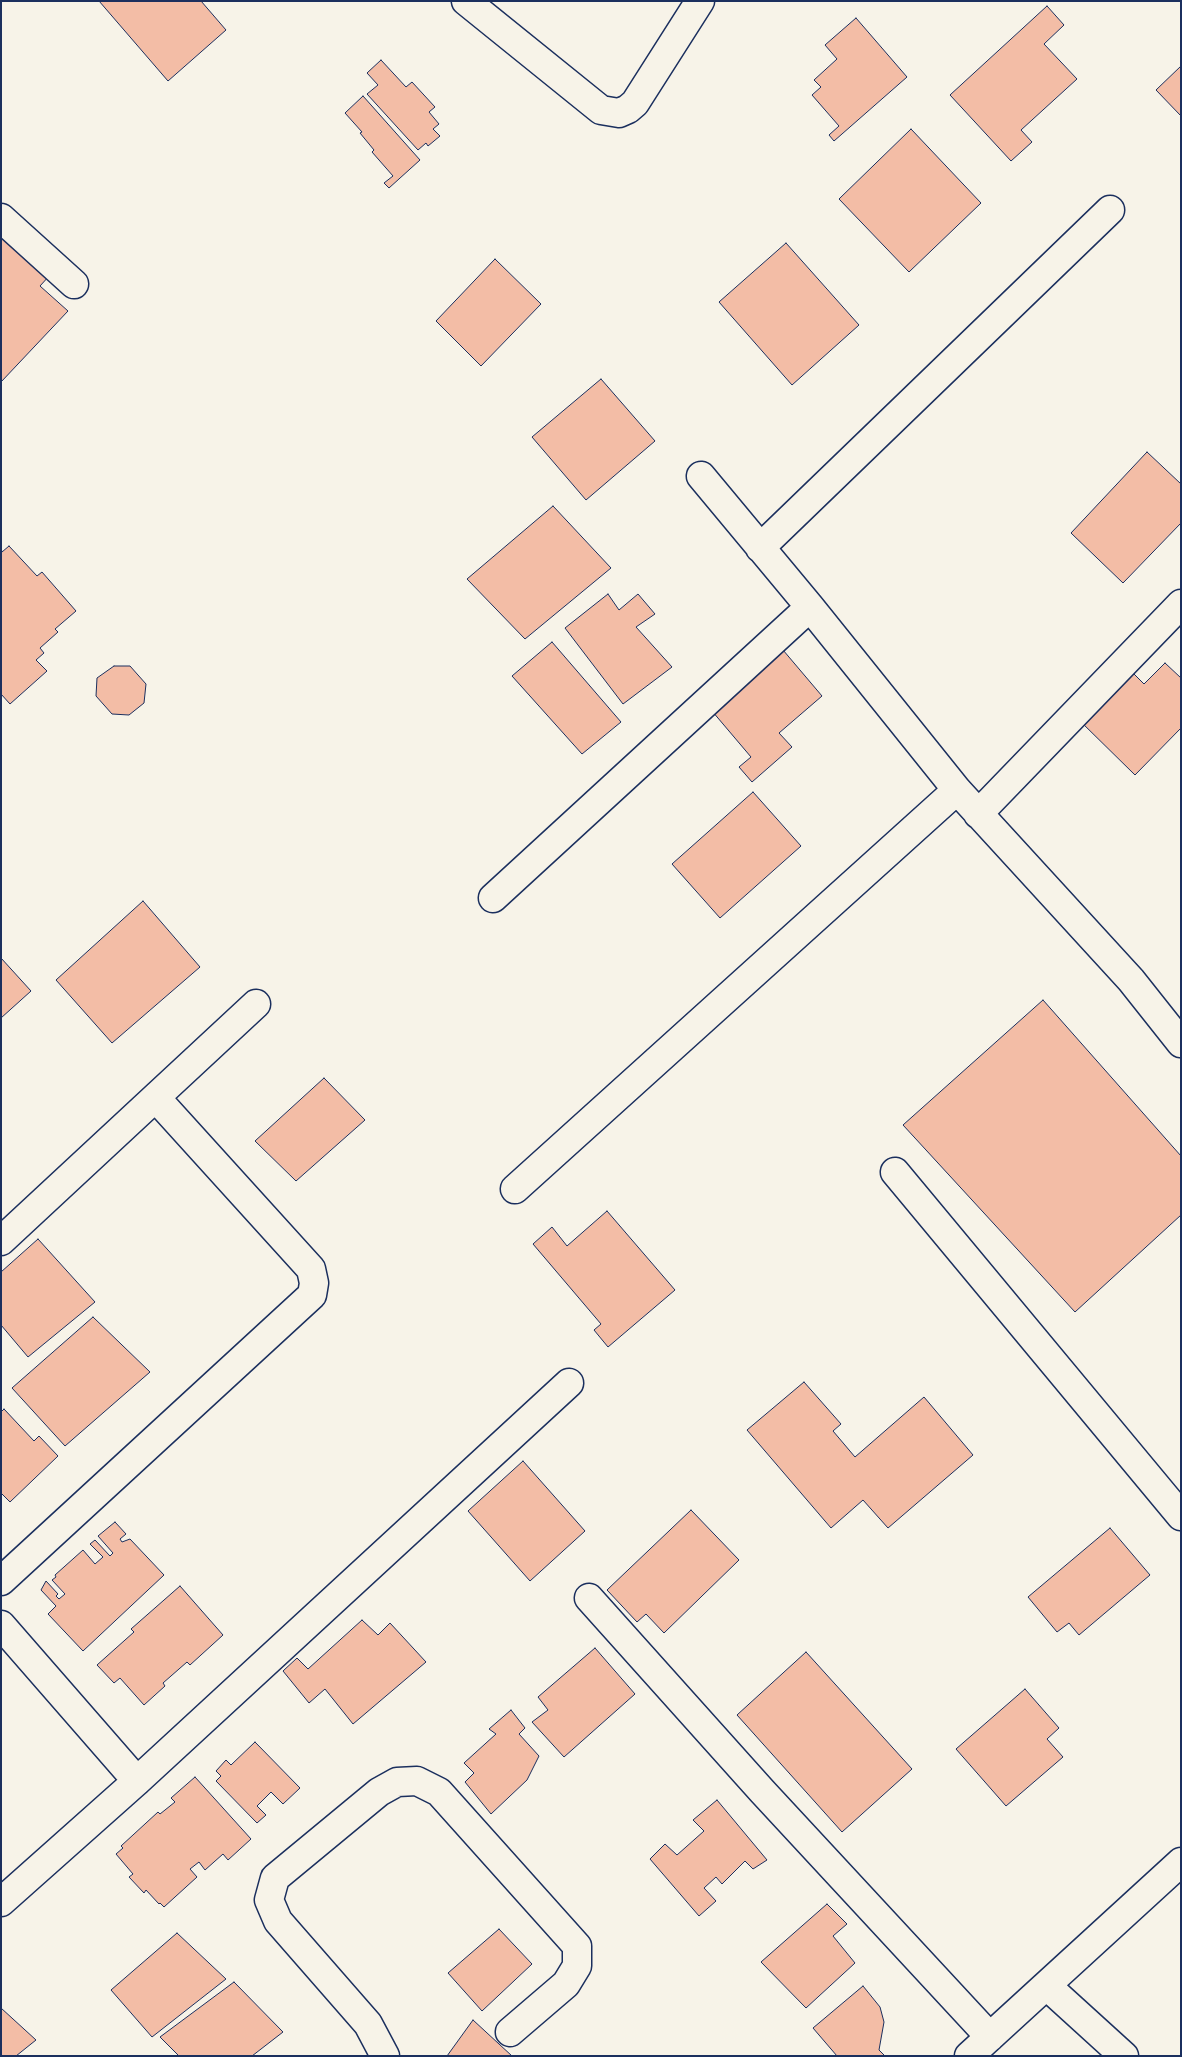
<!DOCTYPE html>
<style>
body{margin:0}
#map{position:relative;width:1182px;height:2057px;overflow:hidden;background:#f7f3e8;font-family:Mali,sans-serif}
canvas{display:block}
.frame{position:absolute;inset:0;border:2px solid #1b2f5e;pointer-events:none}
</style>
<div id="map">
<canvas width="1182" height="2057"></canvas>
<div class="frame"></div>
</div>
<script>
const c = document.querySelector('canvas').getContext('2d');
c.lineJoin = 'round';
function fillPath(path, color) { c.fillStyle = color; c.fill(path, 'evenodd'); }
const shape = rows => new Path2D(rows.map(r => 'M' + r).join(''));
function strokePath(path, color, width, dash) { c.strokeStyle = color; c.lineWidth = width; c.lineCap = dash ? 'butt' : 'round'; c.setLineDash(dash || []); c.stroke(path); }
const building = shape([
 [99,1,201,1,226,30,168,81,99,1],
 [1047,6,1064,25,1044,44,1077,79,1021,130,1032,142,1011,161,950,95,1047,6],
 [856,18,907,77,834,141,829,135,839,126,812,95,821,87,814,80,837,59,825,45,856,18],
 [381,60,406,87,412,82,435,107,429,112,439,124,433,129,440,136,428,146,426,143,418,150,367,94,378,85,367,73,381,60],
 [1181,66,1181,116,1156,90,1181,66],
 [363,96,420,160,389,188,384,183,393,176,372,152,374,150,360,133,362,132,345,113,363,96],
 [911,129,981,203,909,272,839,199,911,129],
 [1,229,50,275,40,286,68,311,1,382,1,229],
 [786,243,859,325,792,385,719,302,786,243],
 [495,259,541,304,481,366,436,321,495,259],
 [601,379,655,441,586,500,532,437,601,379],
 [1147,452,1181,484,1181,523,1123,583,1071,533,1147,452],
 [553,506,611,568,525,639,467,579,553,506],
 [9,546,37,576,42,572,76,611,55,629,58,632,40,648,44,653,36,660,47,671,10,704,1,694,1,548,2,552,9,546],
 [608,594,619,610,638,594,655,614,636,627,672,667,623,704,565,628,608,594],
 [552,642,621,722,582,754,512,676,552,642],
 [783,650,822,696,779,733,792,747,752,782,739,767,751,757,712,711,783,650],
 [1165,663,1181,678,1181,728,1135,775,1078,719,1128,668,1144,684,1165,663],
 [114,666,130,666,146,684,144,703,129,715,112,714,96,696,97,678,114,666],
 [753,792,801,846,720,918,672,864,753,792],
 [143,901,200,967,112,1043,56,980,143,901],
 [1,958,31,991,1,1018,1,958],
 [1043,1000,1181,1156,1181,1215,1075,1312,903,1125,1043,1000],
 [324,1078,365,1120,296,1181,255,1141,324,1078],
 [607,1211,675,1290,608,1347,594,1330,601,1324,533,1244,552,1227,567,1246,607,1211],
 [38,1239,95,1302,28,1357,1,1325,1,1272,38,1239],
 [93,1317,150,1372,65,1446,12,1388,93,1317],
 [804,1382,841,1424,833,1431,855,1457,924,1397,973,1455,888,1528,863,1500,831,1528,747,1430,804,1382],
 [4,1409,34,1441,39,1436,58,1456,10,1502,1,1493,1,1412,4,1409],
 [523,1461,585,1531,530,1581,468,1511,523,1461],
 [691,1510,739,1560,664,1633,646,1614,637,1622,607,1590,691,1510],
 [115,1522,126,1534,120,1539,122,1542,130,1539,164,1575,83,1651,48,1614,56,1606,41,1590,46,1581,58,1594,56,1596,59,1599,65,1594,52,1580,56,1577,55,1575,83,1550,95,1564,103,1557,90,1544,95,1540,110,1556,113,1553,98,1536,115,1522],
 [1110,1528,1150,1575,1079,1635,1069,1623,1057,1632,1028,1597,1110,1528],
 [180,1586,223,1635,190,1665,187,1662,163,1683,165,1686,144,1705,120,1678,114,1683,97,1665,134,1632,131,1629,180,1586],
 [362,1620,378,1635,390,1623,426,1662,353,1724,325,1689,309,1703,283,1671,297,1658,308,1669,362,1620],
 [595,1648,635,1694,564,1757,532,1722,548,1710,538,1697,595,1648],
 [806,1652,912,1769,842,1832,737,1715,806,1652],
 [1025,1689,1059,1728,1047,1739,1063,1757,1006,1806,956,1749,1025,1689],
 [511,1710,525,1728,519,1734,539,1756,527,1780,491,1814,465,1782,474,1773,464,1763,496,1734,489,1729,511,1710],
 [255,1742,300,1788,283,1804,271,1792,257,1806,266,1815,257,1823,216,1781,221,1776,216,1771,226,1760,231,1765,255,1742],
 [195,1777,251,1839,228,1860,223,1854,205,1870,199,1862,190,1869,197,1877,164,1907,160,1903,159,1904,146,1890,144,1893,129,1877,133,1874,116,1854,123,1848,121,1846,158,1812,160,1814,175,1802,171,1798,195,1777],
 [717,1800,767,1860,753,1869,745,1861,722,1884,716,1877,704,1888,716,1901,699,1916,650,1859,665,1844,677,1855,704,1831,693,1820,717,1800],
 [827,1904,847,1924,833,1936,855,1963,806,2008,761,1962,827,1904],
 [499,1929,532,1964,482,2011,448,1973,499,1929],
 [177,1933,226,1979,152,2037,111,1990,177,1933],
 [234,1982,283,2032,252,2056,179,2056,160,2037,234,1982],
 [863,1986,880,2007,884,2022,879,2050,885,2056,837,2056,813,2028,863,1986],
 [1,2008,36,2040,16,2056,1,2056,1,2008],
 [473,2020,512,2056,447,2056,473,2020]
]);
const minor = shape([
 [466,1,601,110,619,113,628,109,635,103,700,1],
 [1,218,74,284],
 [701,476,810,607,957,790,1131,980,1181,1043],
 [760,548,1110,210],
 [978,814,1181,604],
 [493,898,810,607],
 [895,1172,1181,1516],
 [515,1189,957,790],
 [1,1241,256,1004],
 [1,1581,312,1295,314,1283,311,1269,156,1098],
 [589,1598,762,1791,990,2037],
 [1,1625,137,1781],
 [1,1902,137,1781,569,1383],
 [1047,1986,1124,2056],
 [385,2056,368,2024,278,1921,269,1900,275,1878,379,1792,397,1782,417,1781,439,1792,577,1946,577,1966,566,1984,510,2032],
 [969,2056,1181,1862]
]);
fillPath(building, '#f3bda6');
strokePath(building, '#1b2f5e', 1);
strokePath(minor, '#1b2f5e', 31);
strokePath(minor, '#f7f3e8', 28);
</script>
